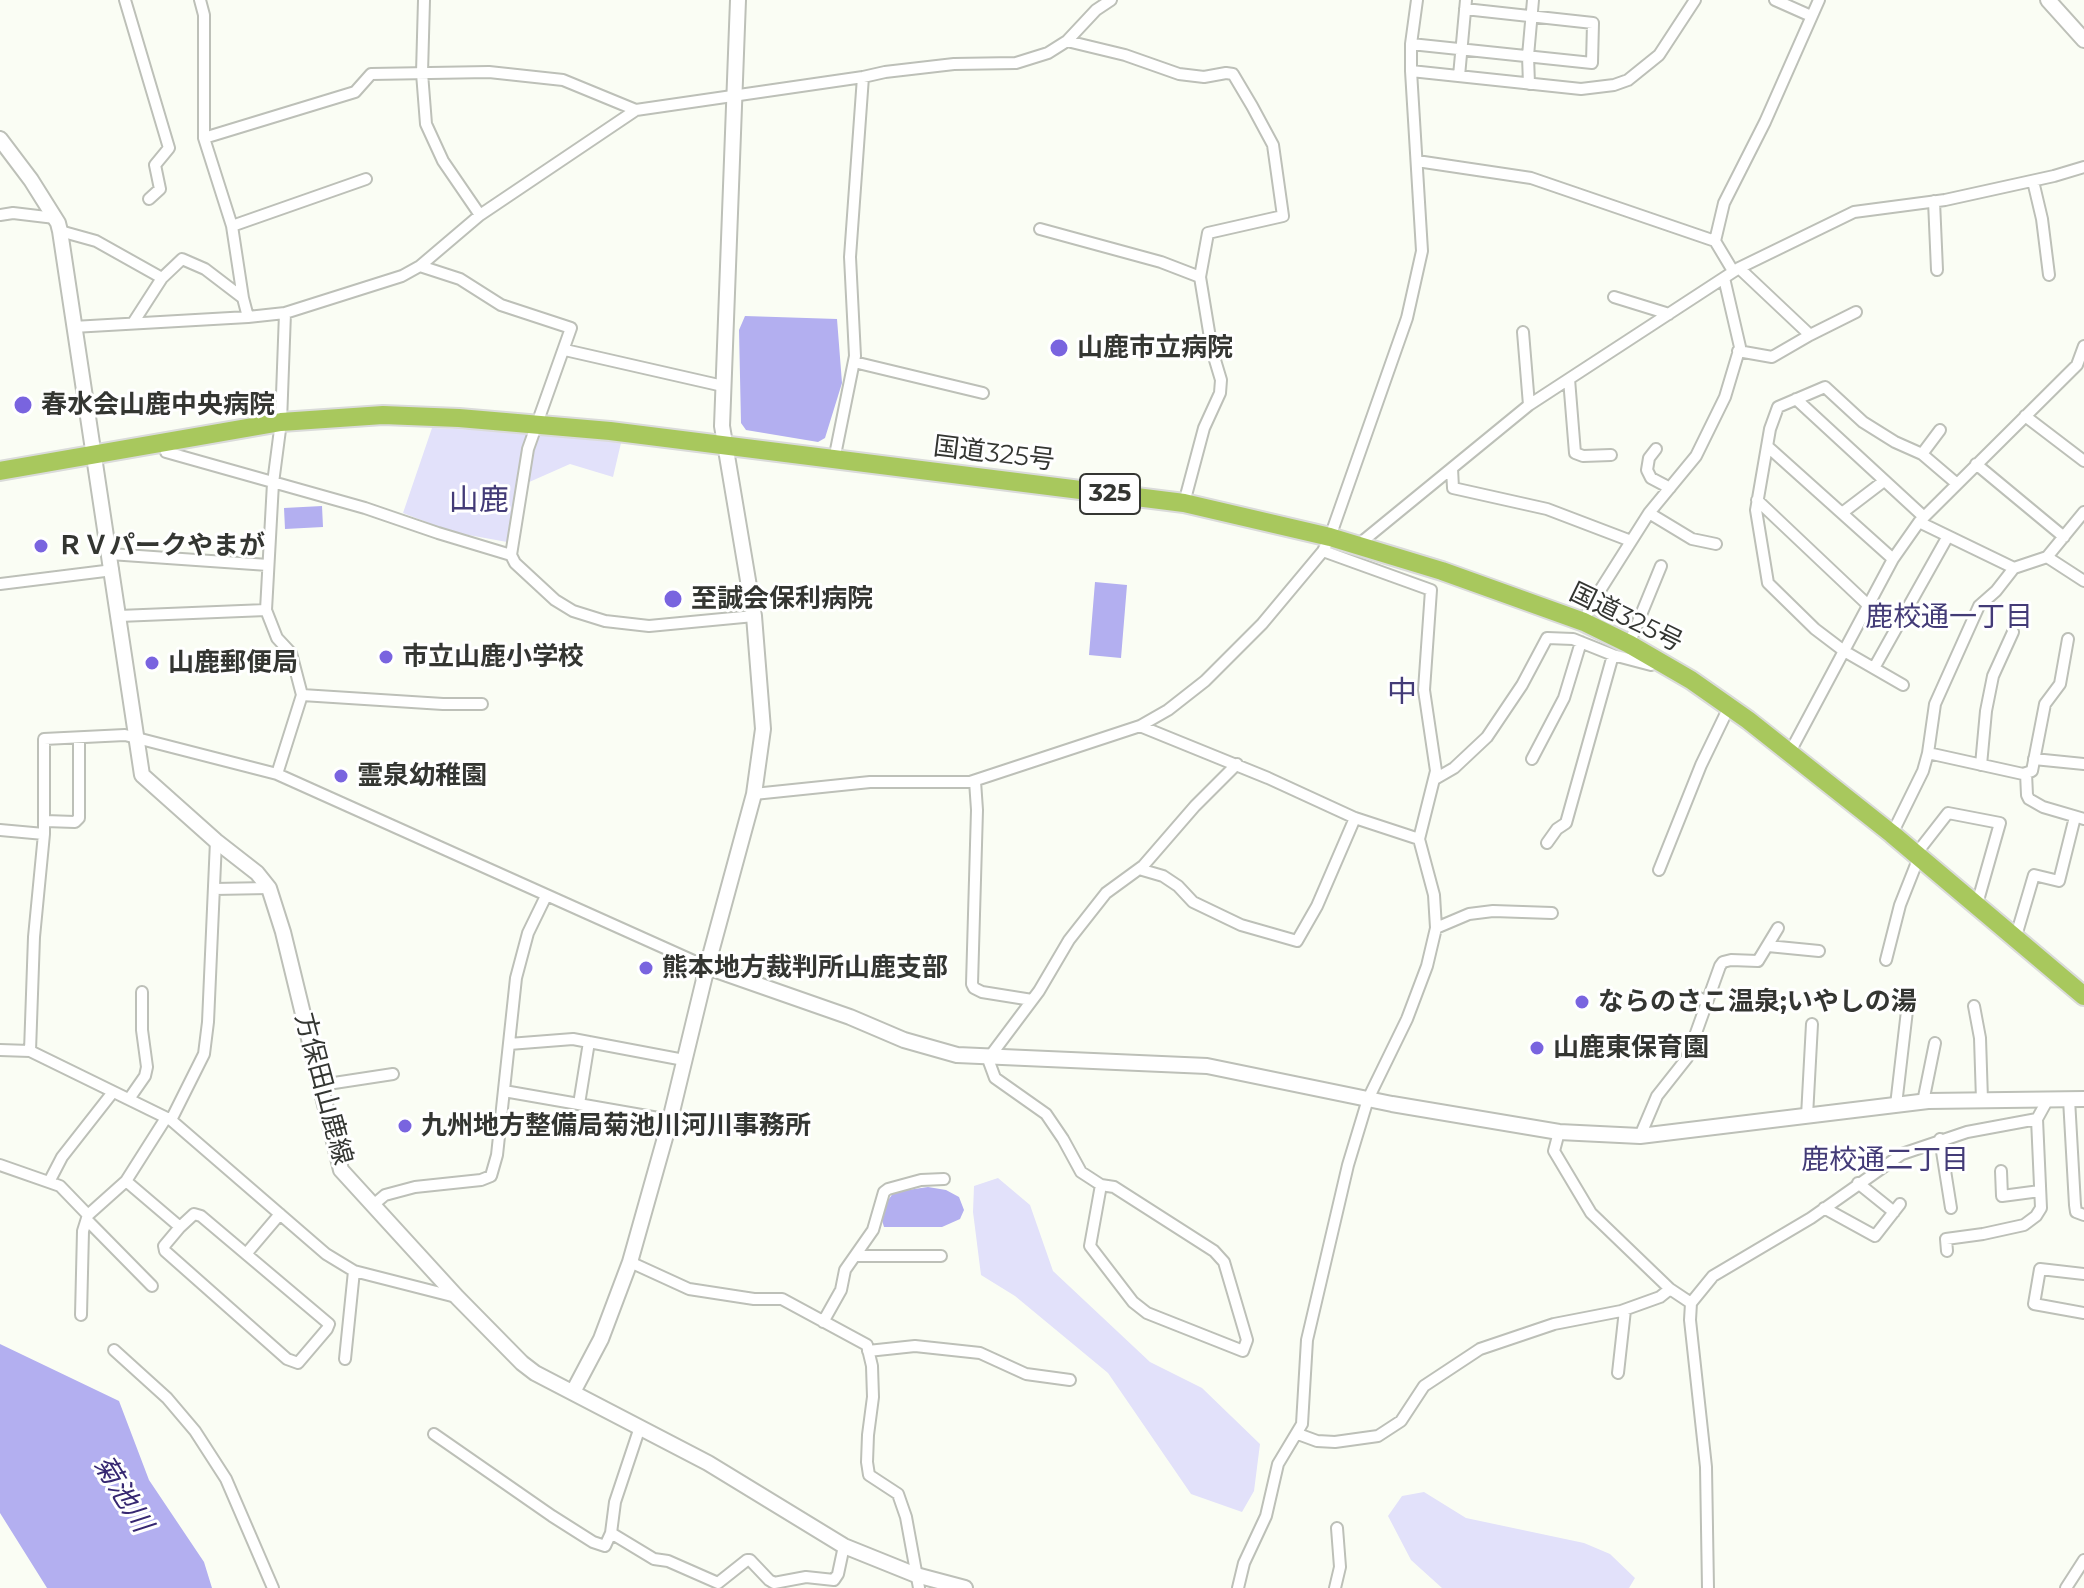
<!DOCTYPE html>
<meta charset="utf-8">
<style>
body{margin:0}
canvas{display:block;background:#fafdf4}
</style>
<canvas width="2084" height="1588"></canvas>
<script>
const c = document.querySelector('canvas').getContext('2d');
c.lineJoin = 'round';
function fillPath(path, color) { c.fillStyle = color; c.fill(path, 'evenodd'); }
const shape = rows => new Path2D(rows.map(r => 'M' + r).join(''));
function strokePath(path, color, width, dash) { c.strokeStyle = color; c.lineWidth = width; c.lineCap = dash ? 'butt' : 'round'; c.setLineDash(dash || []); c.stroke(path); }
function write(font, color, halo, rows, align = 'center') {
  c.font = font + ' Montserrat,"Noto Sans JP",sans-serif'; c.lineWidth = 6; c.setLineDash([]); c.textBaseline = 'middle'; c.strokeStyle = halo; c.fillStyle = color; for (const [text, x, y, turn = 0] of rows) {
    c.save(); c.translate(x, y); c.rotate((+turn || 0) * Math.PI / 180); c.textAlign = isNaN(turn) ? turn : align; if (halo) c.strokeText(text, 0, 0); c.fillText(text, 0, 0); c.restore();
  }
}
const green = shape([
 [432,428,530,432,522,447,507,542,452,532,403,513],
 [542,432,621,443,613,477,570,464,527,483,532,451],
 [998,1178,1030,1205,1053,1271,1150,1362,1202,1388,1260,1444,1254,1491,1242,1512,1191,1494,1108,1373,1015,1296,981,1275,973,1212,974,1186],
 [1424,1492,1466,1518,1584,1543,1610,1554,1635,1578,1629,1588,1442,1588,1411,1560,1388,1516,1402,1496]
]);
const water = shape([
 [745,316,837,319,842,383,825,438,818,442,746,430,741,423,739,330],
 [322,506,323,527,285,529,284,508],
 [1095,582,1127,585,1121,658,1089,655],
 [928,1187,946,1190,959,1197,964,1210,960,1219,942,1227,884,1227,881,1217,886,1203,894,1192],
 [0,1344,119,1401,149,1480,204,1562,212,1588,47,1588,0,1513]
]);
const street = shape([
 [125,0,169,148,155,165,160,189,149,199],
 [200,0,204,15,204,138,232,226,243,298,248,317],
 [424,0,422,73,426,124,443,161,480,215],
 [1775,0,1811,16],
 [1067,41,1125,55,1179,74,1204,77,1226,73,1233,74,1252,106,1273,145,1283,216,1208,233,1200,277],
 [1411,44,1592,63,1593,23,1465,9],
 [1411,71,1581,89,1614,85,1628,80,1659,55,1695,0],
 [1459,76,1466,0],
 [1529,84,1528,56,1533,0],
 [204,138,355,92,371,74,489,72,563,80,636,110],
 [1417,161,1531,178,1715,241],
 [2033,181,2042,219,2049,275],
 [1934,201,1937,270],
 [0,215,13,213,55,218],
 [232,226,366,179],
 [1040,229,1161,262,1200,277,1212,350,1221,380,1220,393,1204,428,1184,503],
 [60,231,96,241,162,278],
 [420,266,460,279,501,305,571,328,528,449,511,555,515,563,555,600,573,611,605,621,649,626,754,616],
 [1733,271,1715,241,1724,203,1765,122,1819,0],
 [1614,297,1669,314],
 [133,323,162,278,182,259,205,269,243,298],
 [73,327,248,317,285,313,402,276,420,266,480,215,636,110,863,77,885,72,954,64,1016,63,1048,53,1067,41,1096,10,1111,0],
 [1523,332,1529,405],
 [1810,335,1856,312],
 [565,350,723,386],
 [1738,351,1772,357,1810,335,1739,268],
 [854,362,983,393],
 [1569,379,1575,453,1583,456,1611,455],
 [1796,399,1924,517],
 [2025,416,2084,461],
 [164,444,166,452,365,508,438,533,511,555],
 [1767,446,1893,559],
 [1656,449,1649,458,1647,470,1651,478,1670,488],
 [1922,454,1940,430],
 [834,460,855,356,850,257,863,77],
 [1976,464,2064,537],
 [1452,468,1453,488,1547,509,1631,541],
 [1757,500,1868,605],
 [1649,513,1692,539,1716,544],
 [1842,513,1884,481],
 [1919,522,2014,568],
 [1358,545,1529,405,1739,268,1854,212,1945,200,2054,176,2084,167],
 [110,554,268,565],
 [2047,557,2084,581],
 [0,584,113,570],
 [119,616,266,610],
 [1584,622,1592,603,1649,513,1696,456,1725,397,1740,347,1724,278],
 [1629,644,1661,566],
 [1874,668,1948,536],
 [1903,685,1844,651,1815,629,1768,583,1756,510,1770,429,1778,407,1825,387,1863,422,1895,442,1922,454,1956,483],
 [302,695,443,704,482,704],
 [1140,726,1268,778,1355,818,1419,839],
 [1790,752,1893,559,1919,522,2077,365,2084,346],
 [1928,753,2023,774,2032,771,2045,704,2060,684,2068,639],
 [1532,759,1564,698,1581,642],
 [2034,759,2084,764],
 [1981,765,1986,711,1993,676,2013,632],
 [2026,773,2027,795,2029,799,2043,807,2084,819],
 [277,774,302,695,291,653,277,638,266,610,273,483,281,422,285,313],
 [1435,779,1454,768,1487,737,1522,685,1547,638,1573,639,1613,655,1651,665,1656,662],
 [975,781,977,810,972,984,974,988,982,992,1032,1000],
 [754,794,870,782,970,782,1140,726,1168,710,1205,681,1262,624,1323,551,1330,537,1407,318,1422,251,1411,71,1411,44,1417,0],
 [45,821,75,822,79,818,79,738],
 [0,830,44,834],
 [1892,834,1923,771,1928,753,1935,704,1979,606,1996,591,2014,568,2047,557,2084,512],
 [1547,843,1557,829,1566,823,1613,655],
 [1916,854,1948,813,2000,823,1977,904],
 [1139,869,1163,876,1178,886,1193,902,1241,925,1297,941,1317,906,1355,818],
 [1659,870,1701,765,1729,707],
 [214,889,269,888],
 [1436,928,1469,914,1493,911,1552,913],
 [2016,936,2034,875,2059,881,2075,817],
 [1768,946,1819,951],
 [1886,960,1900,905,1919,857],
 [1695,996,1707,1002],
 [1974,1006,1980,1038,1982,1100],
 [509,1044,573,1039,684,1060],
 [0,1050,30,1051,171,1120,326,1254,354,1271,456,1297],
 [30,1051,34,937,44,834,44,739,125,735,277,774,707,967],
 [321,1085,393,1074],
 [504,1091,670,1120],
 [129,1099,145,1076,147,1067,142,1030,142,992],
 [2069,1099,2075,1205,2076,1212,2084,1215],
 [1923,1102,1935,1043],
 [579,1104,589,1042],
 [1896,1105,1908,1002],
 [1807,1116,1812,1024],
 [171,1120,204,1054,208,1022,216,841],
 [1559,1132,1554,1151,1591,1213,1670,1289,1691,1303],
 [1640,1136,1657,1096,1687,1058,1720,966,1723,962,1731,960,1758,961,1778,928],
 [1940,1139,1951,1208],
 [0,1165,60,1186,88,1215],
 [2001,1171,2002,1196,2040,1191],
 [126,1181,180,1227,194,1214,201,1216,329,1324,327,1329,298,1363,287,1359,165,1251,164,1246,180,1227],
 [49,1182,62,1157,113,1092],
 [1858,1183,1894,1212],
 [1101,1185,1114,1187,1214,1251,1224,1262,1247,1340,1243,1351,1147,1313,1133,1302,1090,1246,1101,1185,1081,1172,1063,1139,1046,1114,995,1078,988,1059,1039,991,1069,940,1106,893,1143,866,1195,806,1237,764],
 [372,1206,385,1195,415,1187,481,1180,491,1176,497,1155,516,978,528,933,546,896],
 [1824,1208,1875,1236,1900,1204],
 [87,1220,152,1286],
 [1947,1251,1946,1239,1983,1234,2024,1225,2036,1216,2041,1208,2037,1119],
 [246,1254,280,1214],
 [855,1256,941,1256],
 [630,1262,689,1289,754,1299,782,1299,867,1345,872,1366,873,1397,868,1435,867,1462,869,1475,898,1494,906,1517,919,1588],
 [2084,1274,2040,1269,2034,1304,2084,1313],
 [81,1315,83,1231,88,1215,126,1181,166,1118],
 [823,1322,841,1290,845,1270,873,1230,884,1192,888,1189,921,1180,944,1179],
 [114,1350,167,1398,195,1431,226,1479,273,1588],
 [868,1351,915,1346,980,1353,1026,1374,1070,1380],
 [345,1359,354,1271],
 [1618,1373,1625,1310],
 [434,1434,552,1516,593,1542,605,1546,611,1533,615,1502,640,1427],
 [1298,1434,1317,1441,1335,1442,1378,1436,1401,1421,1424,1386,1480,1349,1554,1324,1621,1311,1660,1297,1670,1289],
 [611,1533,654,1559,668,1561,718,1583,747,1560,750,1560,769,1580,774,1583,806,1577,834,1580,838,1574,844,1546],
 [1238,1588,1244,1563,1266,1516,1278,1464,1302,1424,1307,1340,1348,1165,1368,1099,1407,1019,1427,966,1436,928,1434,895,1419,839,1436,771,1424,690,1431,590,1323,551],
 [1335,1588,1340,1567,1337,1528],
 [1708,1588,1706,1467,1690,1320,1691,1303,1713,1276,1811,1218,1902,1154,1967,1132,2037,1119,2048,1099],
 [2066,1588,2084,1560]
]);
const secondary = shape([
 [2048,0,2084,40],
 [0,139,31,180,58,223,60,231,142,775,216,841,257,873,269,888,283,932,341,1170,457,1297,522,1363,535,1373,708,1463,844,1546,916,1575,965,1588],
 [707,967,850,1017,904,1040,957,1055,1207,1066,1392,1104,1559,1132,1640,1136,1928,1101,2084,1099],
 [573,1392,601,1339,630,1262,670,1120,707,967,754,794,763,729,754,616,722,426,738,0]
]);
const highway = shape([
 [0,471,281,422,383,415,459,418,610,431,1184,503,1330,537,1442,571,1584,622,1629,644,1691,680,1748,720,1892,834,2084,996]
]);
const markers = [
 [1059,348,10,"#7964df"],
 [23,405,10,"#7964df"],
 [41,546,8,"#7964df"],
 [673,599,10,"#7964df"],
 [386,657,8,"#7964df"],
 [152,663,8,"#7964df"],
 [341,776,8,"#7964df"],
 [646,968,8,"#7964df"],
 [1582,1002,8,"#7964df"],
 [1537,1048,8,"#7964df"],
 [405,1126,8,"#7964df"]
];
const shields = [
 [1110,494,60]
];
const shieldNames = [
 ["325",1110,494]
];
const poiNames = [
 ["山鹿市立病院",1077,348],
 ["春水会山鹿中央病院",41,405],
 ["ＲＶパークやまが",57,546],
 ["至誠会保利病院",691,599],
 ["市立山鹿小学校",402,657],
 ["山鹿郵便局",168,663],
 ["霊泉幼稚園",357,776],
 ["熊本地方裁判所山鹿支部",662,968],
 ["ならのさこ温泉;いやしの湯",1598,1002],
 ["山鹿東保育園",1553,1048],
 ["九州地方整備局菊池川河川事務所",421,1126]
];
const streetNames = [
 ["国道325号",994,454,7],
 ["国道325号",1626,618,26],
 ["方保田山鹿線",323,1089,75]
];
const neighbourhoodNames = [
 ["鹿校通一丁目",1949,618],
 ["鹿校通二丁目",1885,1161]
];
const waterNames = [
 ["菊池川",122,1494,58]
];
const quarterNames = [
 ["山鹿",479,501],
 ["中",1402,693]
];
fillPath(green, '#e2e1fa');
fillPath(water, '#b3aff0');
strokePath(street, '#bdc0b8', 14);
strokePath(secondary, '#bdc0b8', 18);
strokePath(highway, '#dadbda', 22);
strokePath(street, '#fff', 10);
strokePath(secondary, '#fff', 14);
strokePath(highway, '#a8c85d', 18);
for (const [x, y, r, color] of markers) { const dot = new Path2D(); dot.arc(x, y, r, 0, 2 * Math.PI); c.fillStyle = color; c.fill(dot); strokePath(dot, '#fff', 3); }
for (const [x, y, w] of shields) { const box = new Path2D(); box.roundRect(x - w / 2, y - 20, w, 40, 6); c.fillStyle = '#fff'; c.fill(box); strokePath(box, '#343632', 2); }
write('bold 24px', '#343632', null, shieldNames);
write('bold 26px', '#343632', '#fff', poiNames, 'left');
write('26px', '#343632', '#fff', streetNames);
write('28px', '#433b77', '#fff', neighbourhoodNames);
write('italic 28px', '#362771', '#fff', waterNames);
write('30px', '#433b77', '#fff', quarterNames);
</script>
